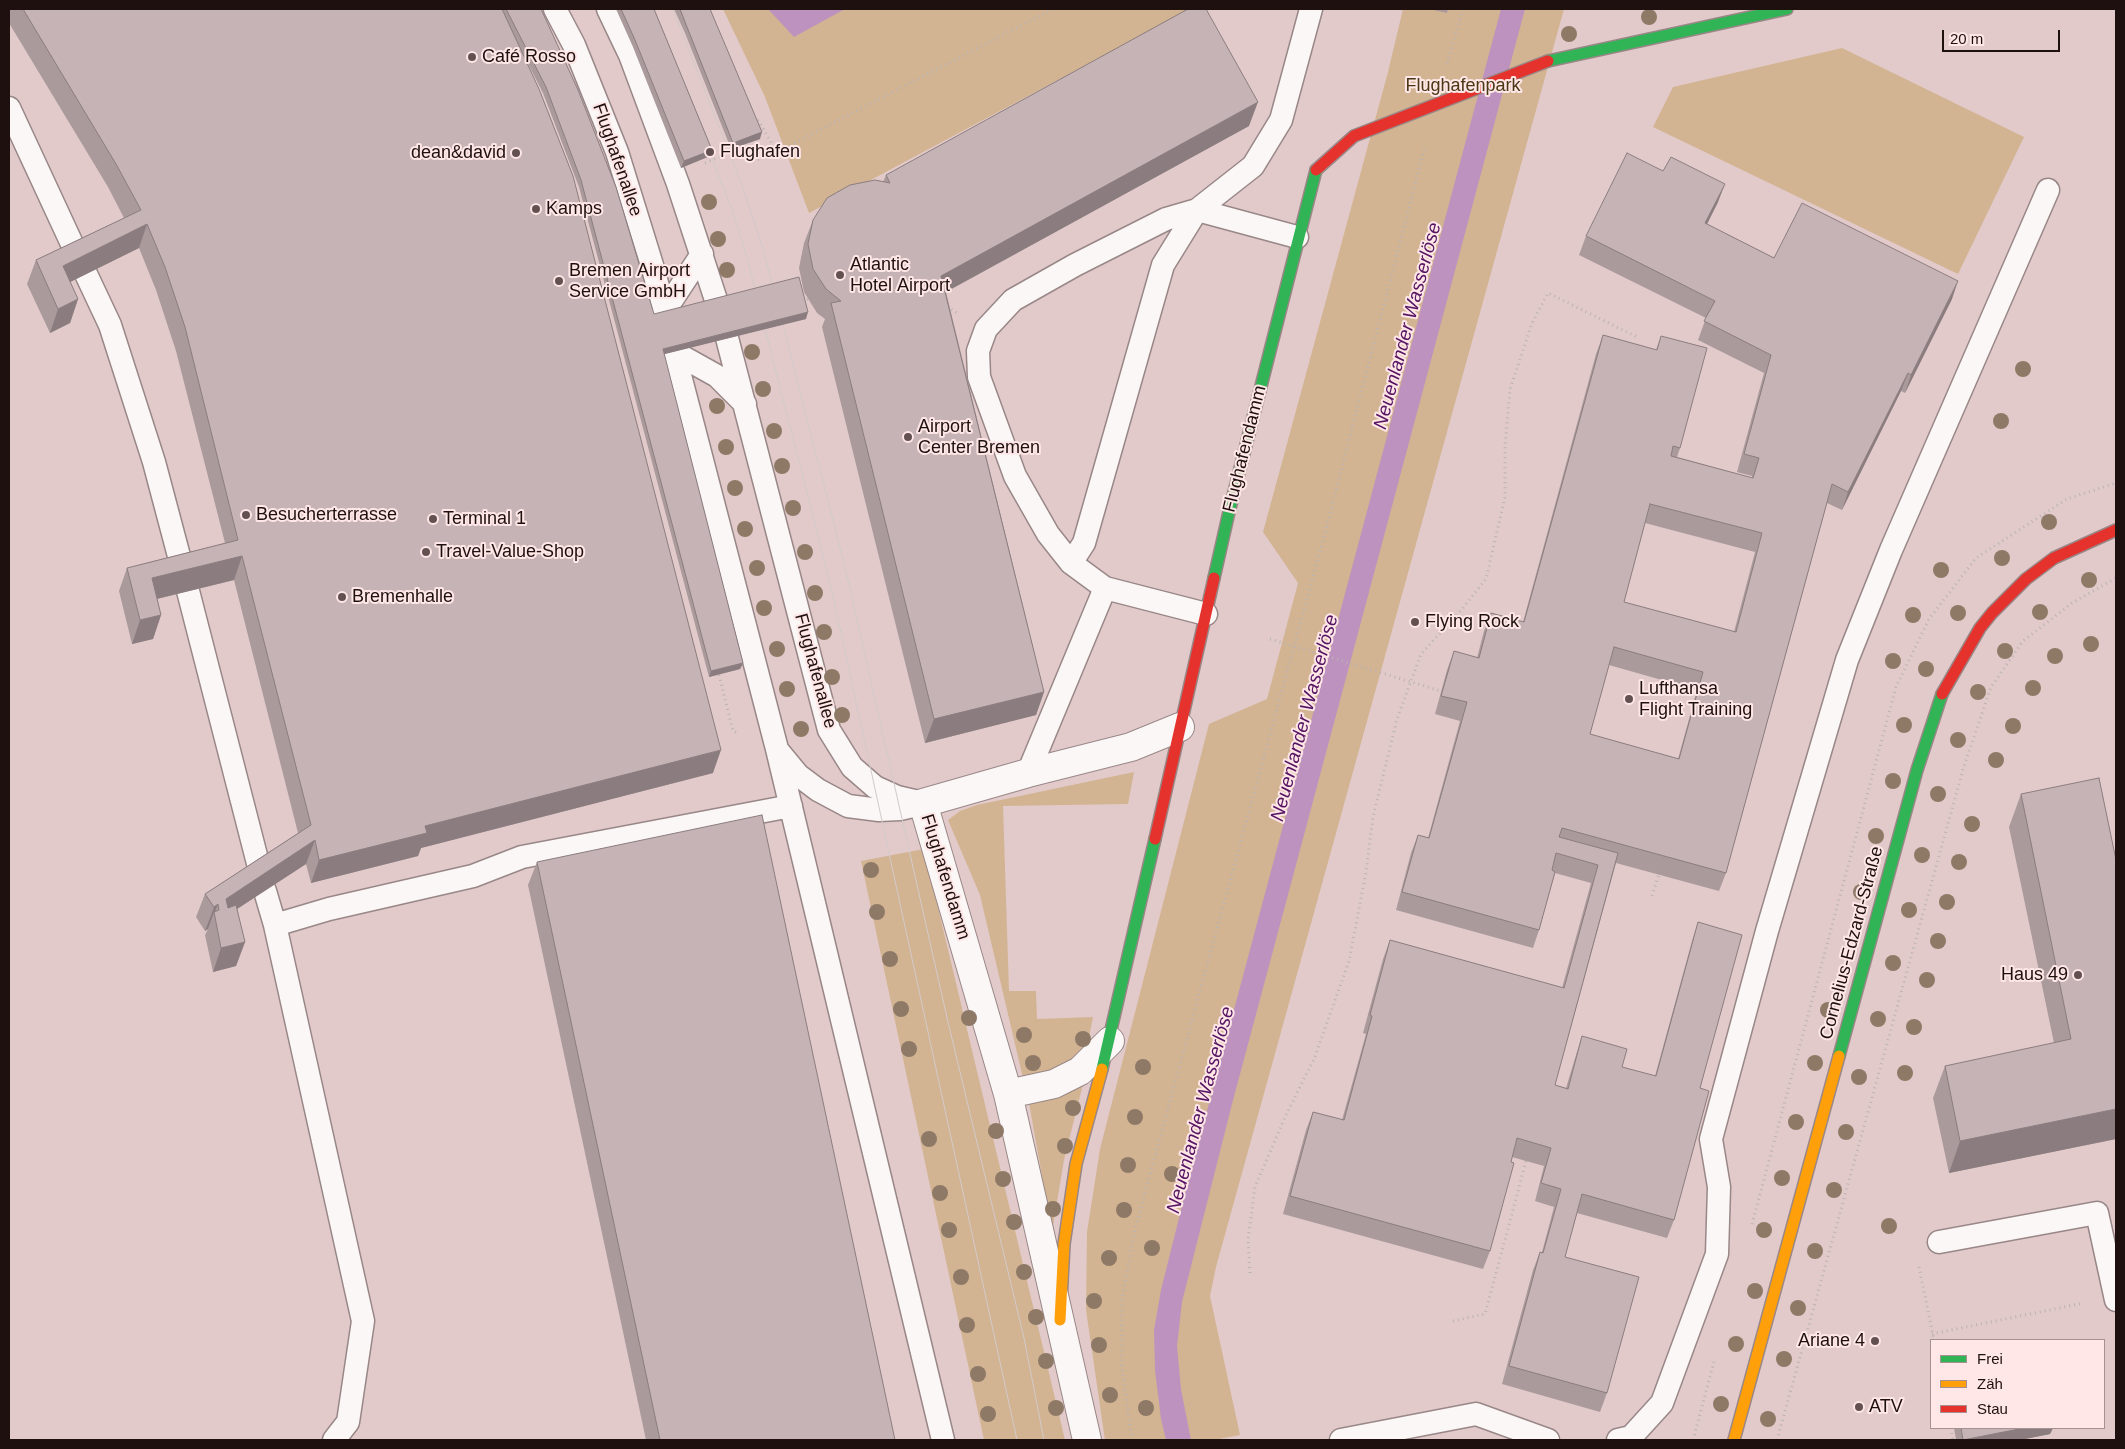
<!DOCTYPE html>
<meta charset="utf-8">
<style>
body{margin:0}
#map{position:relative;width:2125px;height:1449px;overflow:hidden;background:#e2caca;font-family:Arial,sans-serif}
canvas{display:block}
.frame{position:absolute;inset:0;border:10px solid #1f1010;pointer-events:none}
.legend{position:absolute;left:1930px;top:1339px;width:175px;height:90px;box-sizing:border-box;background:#fee7e6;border:1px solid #a59190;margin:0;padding:6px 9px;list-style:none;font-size:15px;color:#1f1010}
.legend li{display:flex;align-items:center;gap:10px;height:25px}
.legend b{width:25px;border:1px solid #a59190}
.scale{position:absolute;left:1942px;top:30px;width:118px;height:22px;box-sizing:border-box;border:2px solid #1f1010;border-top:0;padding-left:6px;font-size:15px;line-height:18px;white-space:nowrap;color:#1f1010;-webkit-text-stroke:4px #fee7e6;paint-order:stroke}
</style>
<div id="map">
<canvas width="2125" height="1449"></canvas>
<div class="frame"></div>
<ul class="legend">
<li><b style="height:6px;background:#30b455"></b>Frei</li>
<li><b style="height:6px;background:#ff9f0a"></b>Zäh</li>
<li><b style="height:6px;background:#e5322d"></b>Stau</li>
</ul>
<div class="scale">20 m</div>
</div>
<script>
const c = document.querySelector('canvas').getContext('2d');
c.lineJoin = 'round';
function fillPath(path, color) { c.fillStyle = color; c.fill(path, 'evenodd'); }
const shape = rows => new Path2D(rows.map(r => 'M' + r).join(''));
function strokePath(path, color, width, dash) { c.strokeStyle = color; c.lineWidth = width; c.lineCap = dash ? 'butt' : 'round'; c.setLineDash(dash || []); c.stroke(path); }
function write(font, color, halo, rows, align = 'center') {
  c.font = font + ' Arial,sans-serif'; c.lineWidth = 4; c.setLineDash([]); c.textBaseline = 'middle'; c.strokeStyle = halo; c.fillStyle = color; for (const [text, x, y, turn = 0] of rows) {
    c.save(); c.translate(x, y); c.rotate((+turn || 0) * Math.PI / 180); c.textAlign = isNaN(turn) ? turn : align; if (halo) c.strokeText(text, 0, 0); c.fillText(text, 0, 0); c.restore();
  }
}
const green = shape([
 [723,9,1191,9,809,213,765,97],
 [1403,9,1564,9,1216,1267,1210,1296,1240,1435,1214,1440,1105,1440,1086,1310,1087,1232,1100,1149,1209,724,1267,699,1298,583,1263,532,1388,72],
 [1842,48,2024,137,1958,274,1653,127,1673,87],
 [1134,772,1128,804,1003,806,1009,991,1036,991,1037,1019,1093,1017,1086,1052,1051,1072,1023,1078,980,895,948,820,960,811,977,805],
 [924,849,1065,1440,984,1440,861,861],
 [1083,1084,1064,1160,1052,1232,1029,1103]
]);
const water = shape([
 [768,9,845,9,794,37],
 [1501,9,1525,9,1232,1104,1182,1302,1177,1346,1181,1389,1191,1440,1166,1440,1161,1419,1155,1370,1154,1330,1161,1290,1188,1182]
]);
const path = shape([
 [1447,63,1463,9],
 [758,120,777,152],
 [753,161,777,152,1053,9],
 [705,163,746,146],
 [802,301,809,299],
 [947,307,959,314],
 [1270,639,1441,691],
 [719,675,733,731,739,733],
 [1652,896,1659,874],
 [1752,1224,1896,687,1929,619,1976,558,2067,499,2116,483],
 [1919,1267,1934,1340],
 [1250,1273,1248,1240,1255,1187,1285,1117,1314,1059,1349,961,1366,872,1373,817,1397,719,1421,654,1462,609,1486,579,1505,497,1505,447,1510,389,1532,323,1548,293,1637,337],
 [1453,1321,1485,1314,1526,1161],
 [1932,1334,2084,1303],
 [1951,1428,1953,1440],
 [1132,1440,1122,1369,1122,1298,1135,1229,1322,544,1425,146],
 [1693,1440,1715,1358],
 [1777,1440,1964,766,1991,687,2023,641,2072,603,2116,578]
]);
const lane = shape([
 [555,9,574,45,617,152,652,265,666,316],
 [608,9,630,55,678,184,717,303],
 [9,108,79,259],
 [86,274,110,325,154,462,184,575],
 [664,312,702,254],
 [727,338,829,730,852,767,875,787,897,797,923,803],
 [674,352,777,749,943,1440],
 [674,352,717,376,745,404],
 [1071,563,1084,543,1163,265,1197,210,1297,237],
 [188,591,261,875],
 [1206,614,1105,588,1071,563,1048,534,1015,476,979,377,978,351,986,329,1013,300,1075,265,1166,219,1197,210,1253,166,1281,120,1311,9],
 [779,752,798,775,818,790,848,806,879,810,900,809,917,805],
 [1028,773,1105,588],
 [265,891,275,925,363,1321,348,1422,334,1440],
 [275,925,329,909,473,876,522,857,791,806],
 [1939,1242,2097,1213,2116,1300],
 [1341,1440,1476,1414,1548,1440],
 [1618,1440,1631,1437,1662,1403,1717,1254,1719,1187,1711,1139,1767,931,1847,660,1891,550,2048,190]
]);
const street = shape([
 [1008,1094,1054,1084,1080,1071,1110,1041],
 [1087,1440,1008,1094,923,803,1028,773,1131,747,1180,727]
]);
const fast = shape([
 [1548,61,1787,9],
 [1214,578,1229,512,1316,170],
 [1839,1056,1917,770,1942,694],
 [1102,1069,1155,839]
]);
const slow = shape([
 [1060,1320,1064,1244,1076,1164,1102,1069],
 [1734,1440,1839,1056]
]);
const jam = shape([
 [1316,170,1354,136,1548,61],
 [1942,694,1980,628,1992,613,2026,579,2054,558,2116,530],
 [1155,839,1214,578]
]);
const tram = shape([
 [673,9,743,188,761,242,778,306,846,571,948,1022,1024,1338,1044,1440],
 [705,141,733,212,746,254,831,587,1017,1440]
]);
const trees = [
 [1649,17],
 [1569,34],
 [709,202],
 [718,239],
 [727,270],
 [752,352],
 [2023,369],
 [763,389],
 [717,406],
 [2001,421],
 [774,431],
 [726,447],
 [782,466],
 [735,488],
 [793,508],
 [2049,522],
 [745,529],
 [805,552],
 [2002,558],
 [757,568],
 [1941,570],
 [2089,580],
 [815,593],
 [764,608],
 [2040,612],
 [1958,613],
 [1913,615],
 [824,632],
 [2091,644],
 [777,649],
 [2005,651],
 [2055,656],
 [1893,661],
 [1926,669],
 [832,677],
 [2033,688],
 [787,689],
 [1978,692],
 [842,715],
 [1904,725],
 [2013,726],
 [801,729],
 [1958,740],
 [1996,760],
 [1893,781],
 [1938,794],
 [1972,824],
 [1876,836],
 [1922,855],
 [1959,862],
 [871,870],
 [1861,892],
 [1947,902],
 [1909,910],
 [877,912],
 [1938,941],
 [890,959],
 [1893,963],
 [1927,980],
 [901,1009],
 [1828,1010],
 [969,1018],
 [1878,1019],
 [1914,1027],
 [1024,1035],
 [1083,1039],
 [909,1049],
 [1033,1063],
 [1815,1063],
 [1143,1067],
 [1905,1073],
 [1859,1077],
 [1073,1108],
 [1135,1117],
 [1796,1122],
 [996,1131],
 [1846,1132],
 [929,1139],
 [1065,1146],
 [1128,1165],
 [1172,1174],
 [1782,1178],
 [1003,1179],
 [1834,1190],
 [940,1193],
 [1053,1209],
 [1124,1210],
 [1014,1222],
 [1889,1226],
 [949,1230],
 [1764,1230],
 [1152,1248],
 [1815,1251],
 [1109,1258],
 [1024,1272],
 [961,1277],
 [1755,1291],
 [1094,1301],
 [1798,1308],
 [1036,1317],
 [967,1325],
 [1736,1344],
 [1099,1345],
 [1784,1359],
 [1046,1361],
 [978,1374],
 [1110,1395],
 [1721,1404],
 [1056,1408],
 [1146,1408],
 [988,1414],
 [1768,1419]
];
const wall = shape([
 [9,9,541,9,654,314,806,319,664,354,743,663,740,669,709,677,579,187,543,93,521,50,713,773,421,848,418,856,311,883,306,864,237,909,245,942,236,966,213,972,205,935,208,929,205,931,196,917,205,894,298,833,234,580,157,599,161,615,153,639,132,644,119,591,127,568,225,543,176,351,156,290,139,248,70,282,78,299,70,323,50,333,27,284,36,260,124,218,108,187,9,23],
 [616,9,654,9,712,150,710,156,681,168,633,47],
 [674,9,710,9,760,139,731,149,685,33],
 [1429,9,1448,9,1447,13],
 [1249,126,946,292,1044,692,1036,715,925,743,822,327,825,319,817,313,804,292,799,268,804,243,813,220,883,182,886,175],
 [1718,202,1707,224,1774,258,1952,299,1905,393,1901,391,1842,510,1827,503,1726,873,1719,891,1616,863,1555,1085,1566,1088,1576,1055,1582,1036,1622,1067,1655,1076,1692,941,1698,922,1700,1088,1674,1220,1667,1238,1577,1213,1565,1257,1607,1393,1600,1412,1502,1384,1533,1270,1540,1252,1542,1252,1554,1207,1535,1201,1544,1166,1512,1157,1490,1251,1483,1269,1283,1214,1306,1130,1313,1112,1342,1120,1366,1034,1363,1033,1383,959,1390,940,1562,988,1591,883,1555,873,1539,930,1533,948,1396,910,1411,853,1418,835,1428,838,1460,721,1435,714,1447,670,1454,651,1477,658,1484,631,1491,613,1523,622,1596,354,1603,335,1656,350,1661,336,1680,448,1677,457,1752,478,1752,476,1737,472,1764,373,1698,340,1706,318,1579,255,1586,236],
 [1645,523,1755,552,1734,632,1624,602],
 [1609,665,1697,690,1678,759,1590,734],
 [2021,794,2116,1139,1949,1173,1933,1098,1945,1066,2054,1043,2009,827],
 [537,862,895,1440,646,1440,528,885],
 [1954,1428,2053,1428,2050,1434,2020,1440,1956,1440]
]);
const shadedWall = shape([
 [1258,102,1249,126,933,299,941,276],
 [762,132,760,139,731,149,733,143],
 [712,150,710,156,681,168,684,161],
 [1725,184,1718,202,1698,242,1705,223],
 [147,224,139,248,54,290,63,266],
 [1958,281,1952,299,1905,393,1911,375],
 [78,299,70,323,50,333,58,309],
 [808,312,806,319,661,355,663,349],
 [1908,373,1901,391,1842,510,1848,492],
 [242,556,234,580,144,602,152,578],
 [161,615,153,639,132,644,140,620],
 [743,663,740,669,709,677,711,671],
 [1044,692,1036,715,925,743,934,719],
 [721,750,713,773,421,848,418,856,311,883,319,860,425,826],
 [315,840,306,864,217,922,226,899],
 [218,904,214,914,214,912,208,929,205,931,214,907],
 [245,942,236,966,213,972,221,948],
 [2116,1109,2116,1139,1949,1173,1960,1141],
 [2024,1428,2053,1428,2050,1434,2020,1440,1963,1440]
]);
const building = shape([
 [23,9,502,9,539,89,573,176,721,750,425,826,427,833,319,860,315,840,226,899,228,908,236,905,245,942,221,948,214,912,219,910,218,904,214,907,205,894,311,825,242,556,152,578,161,615,140,620,127,568,238,540,185,327,165,267,147,224,63,266,78,299,58,309,36,260,141,210,116,164,23,9],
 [506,9,541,9,578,90,616,187,654,314,799,277,808,312,663,349,743,663,711,671,581,180,546,87,506,9],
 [621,9,654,9,712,150,684,161,635,40,621,9],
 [680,9,710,9,762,132,733,143,687,27,680,9],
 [1188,9,1206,9,1258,102,941,276,1044,692,934,719,831,303,841,301,826,289,813,269,808,244,813,220,827,198,850,185,875,180,890,183,886,175,1188,9],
 [1627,153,1663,171,1671,157,1725,184,1705,223,1774,258,1802,203,1958,281,1911,375,1908,373,1848,492,1832,484,1726,873,1562,828,1559,837,1618,853,1555,1085,1568,1089,1582,1036,1627,1049,1622,1067,1656,1076,1698,922,1742,935,1700,1088,1709,1091,1674,1220,1582,1194,1565,1257,1639,1277,1607,1393,1509,1366,1540,1252,1543,1253,1561,1189,1541,1183,1551,1148,1517,1138,1511,1162,1514,1163,1490,1251,1290,1196,1313,1112,1344,1120,1372,1016,1370,1015,1390,940,1564,988,1598,865,1556,853,1552,870,1555,872,1539,930,1402,892,1418,835,1429,838,1467,702,1441,696,1454,651,1479,658,1491,613,1524,622,1603,335,1657,350,1661,336,1707,348,1680,448,1673,446,1671,456,1753,478,1759,458,1744,454,1771,355,1704,321,1715,301,1586,236,1627,153],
 [1650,504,1762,533,1736,632,1624,602,1650,504],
 [1614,647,1703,672,1679,759,1590,734,1614,647],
 [2099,778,2116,860,2116,1109,1960,1141,1945,1066,2071,1039,2021,794,2099,778],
 [762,815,895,1440,660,1440,537,862,762,815],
 [1961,1428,2024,1428,1963,1440,1961,1428]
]);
const markers = [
 [472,57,5,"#635151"],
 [710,152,5,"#635151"],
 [516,153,5,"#635151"],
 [536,209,5,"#635151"],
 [840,275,5,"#635151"],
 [559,281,5,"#635151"],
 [908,437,5,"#635151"],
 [246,515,5,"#635151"],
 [433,519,5,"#635151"],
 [426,552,5,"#635151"],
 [342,597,5,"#635151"],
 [1415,622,5,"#635151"],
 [1629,699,5,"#635151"],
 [2078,975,5,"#635151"],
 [1875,1341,5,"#635151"],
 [1859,1407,5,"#635151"]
];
const poiNames = [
 ["Café Rosso",482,57],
 ["Flughafen",720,152],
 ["dean&david",506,153,"right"],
 ["Kamps",546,209],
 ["Atlantic",850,265],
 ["Hotel Airport",850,286],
 ["Bremen Airport",569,271],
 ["Service GmbH",569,292],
 ["Airport",918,427],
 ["Center Bremen",918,448],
 ["Besucherterrasse",256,515],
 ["Terminal 1",443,519],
 ["Travel-Value-Shop",436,552],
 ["Bremenhalle",352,597],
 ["Flying Rock",1425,622],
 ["Lufthansa",1639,689],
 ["Flight Training",1639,710],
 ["Haus 49",2068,975,"right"],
 ["Ariane 4",1865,1341,"right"],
 ["ATV",1869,1407]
];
const parkNames = [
 ["Flughafenpark",1463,86]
];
const streetNames = [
 ["Flughafenallee",617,160,71],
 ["Flughafendamm",1245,449,-76],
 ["Flughafenallee",815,671,75],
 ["Flughafendamm",945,877,73],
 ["Cornelius-Edzard-Straße",1852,943,-75]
];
const waterNames = [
 ["Neuenlander Wasserlöse",1408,326,-75],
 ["Neuenlander Wasserlöse",1305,718,-75],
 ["Neuenlander Wasserlöse",1201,1110,-75]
];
fillPath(green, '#d2b492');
fillPath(water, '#be92be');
strokePath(lane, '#998787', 25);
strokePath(street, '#998787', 30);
strokePath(fast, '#998787', 14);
strokePath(slow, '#998787', 14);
strokePath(jam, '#998787', 14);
strokePath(path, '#bab3b3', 3, [1, 4]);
strokePath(lane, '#fbf7f7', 22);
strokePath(street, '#fbf7f7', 28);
strokePath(fast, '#30b455', 11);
strokePath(slow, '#ff9f0a', 11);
strokePath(jam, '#e5322d', 11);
strokePath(tram, '#d2caca', 1);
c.fillStyle = '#8e7966';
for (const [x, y] of trees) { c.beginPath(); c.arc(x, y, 8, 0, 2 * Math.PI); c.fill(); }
fillPath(wall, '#aa9a9c');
fillPath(shadedWall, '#8b7d7f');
fillPath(building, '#c6b3b5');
strokePath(building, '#8b7d7f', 1);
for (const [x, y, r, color] of markers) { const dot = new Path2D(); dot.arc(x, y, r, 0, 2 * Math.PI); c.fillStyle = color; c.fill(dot); strokePath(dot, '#fee7e6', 2); }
write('18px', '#1f1010', '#fee7e6', poiNames, 'left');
write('18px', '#493715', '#fee7e6', parkNames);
write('18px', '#1f1010', '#fee7e6', streetNames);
write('italic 19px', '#561463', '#fee7e6', waterNames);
</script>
